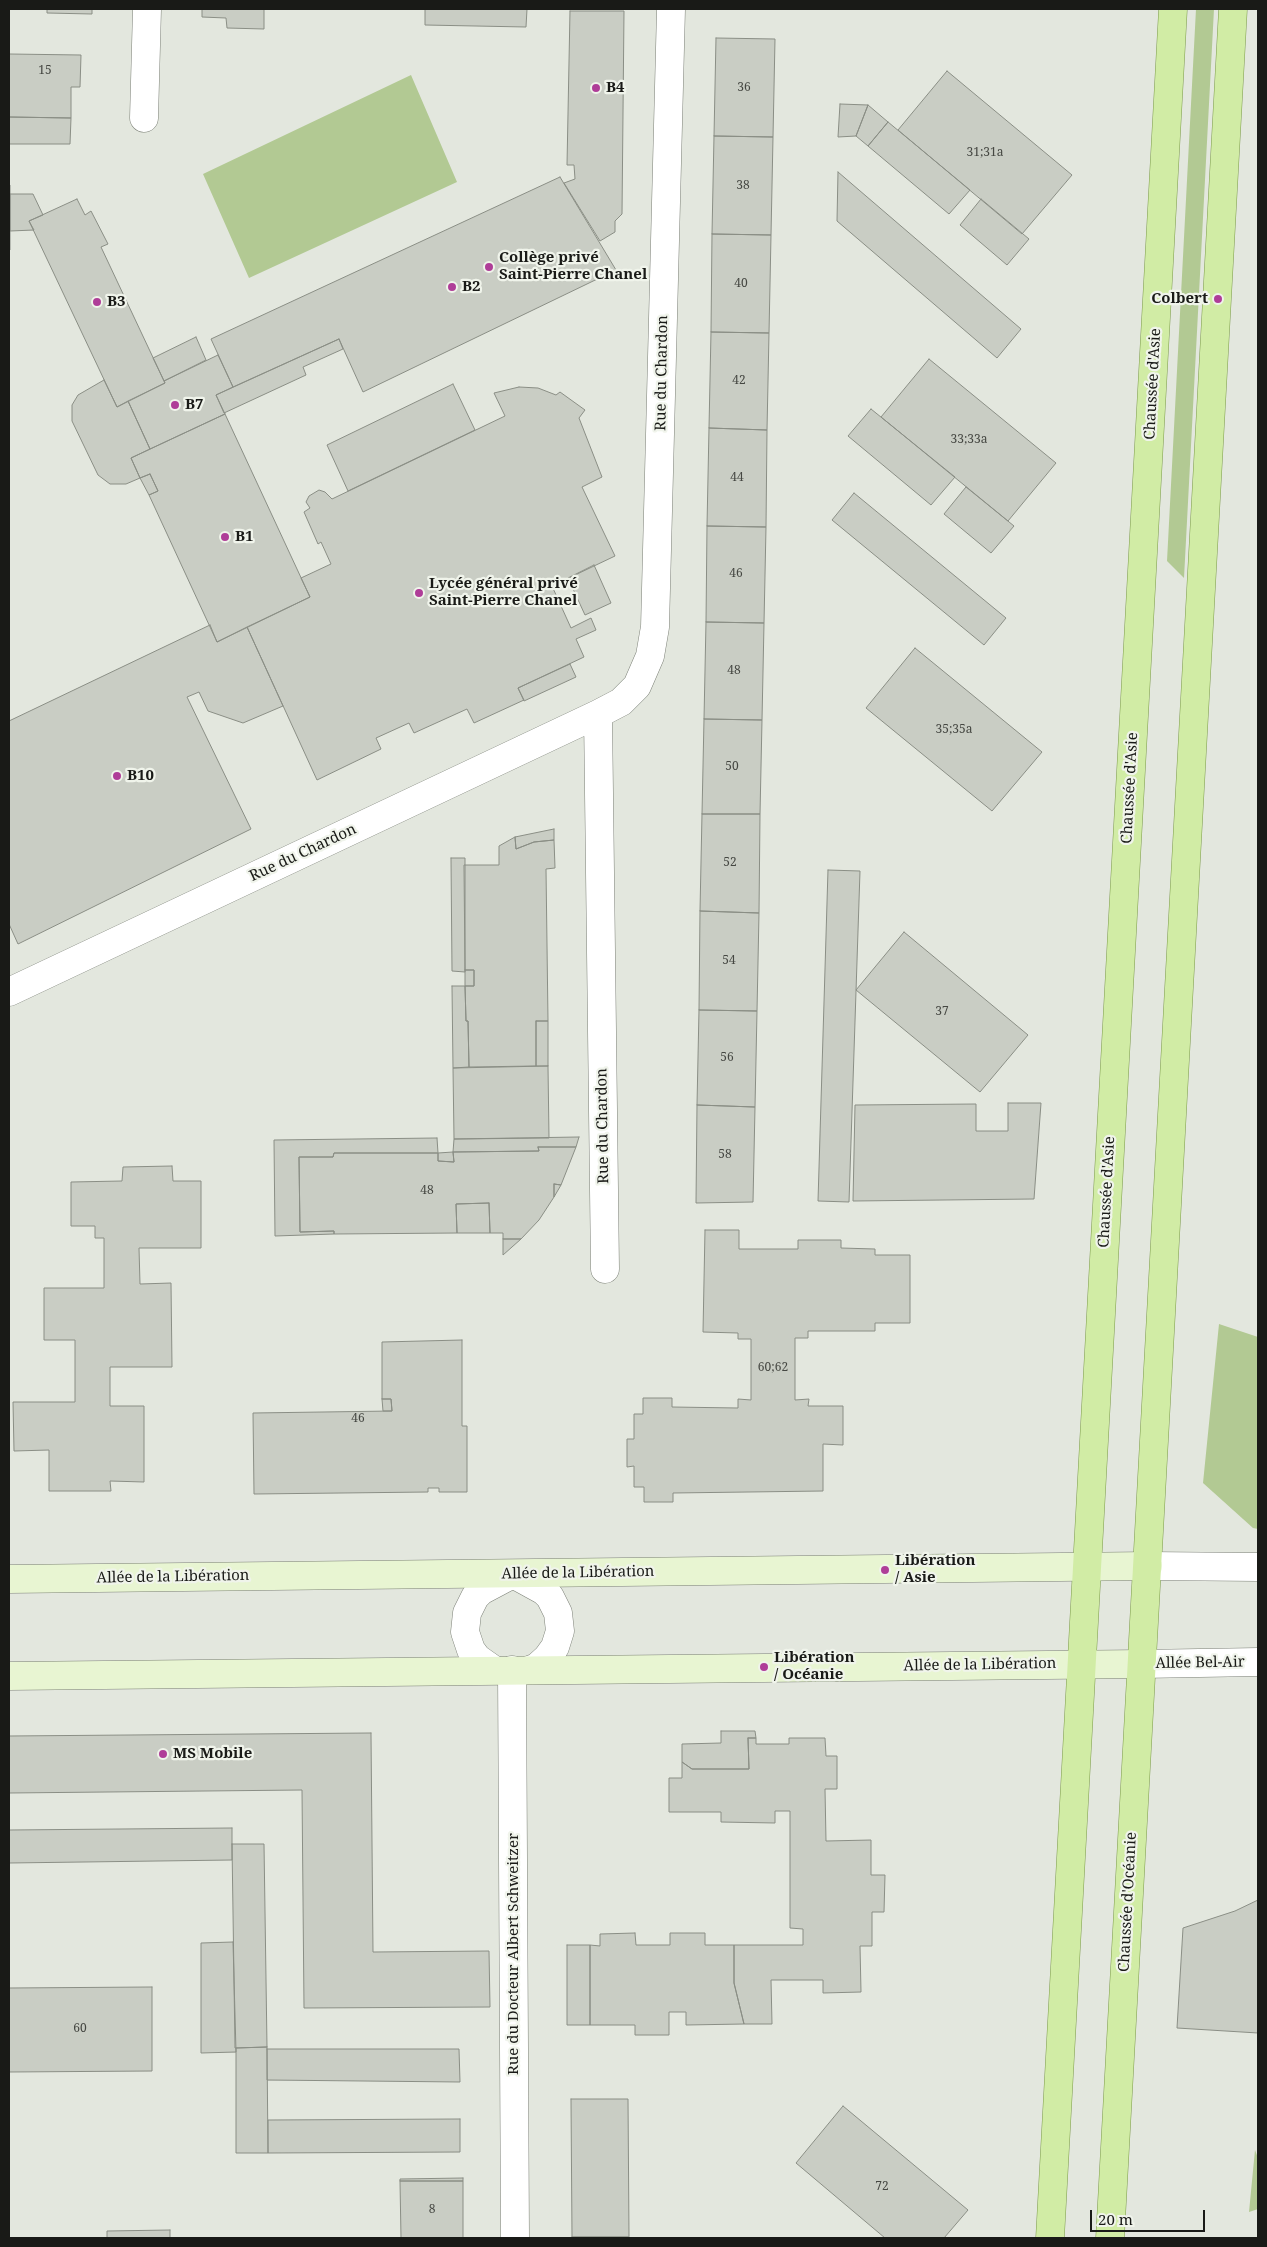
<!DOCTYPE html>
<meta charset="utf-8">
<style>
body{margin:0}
#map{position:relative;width:1267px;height:2247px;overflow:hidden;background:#e3e7de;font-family:"Noto Serif",serif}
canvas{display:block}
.frame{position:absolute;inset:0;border:10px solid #191a17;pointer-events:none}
.scale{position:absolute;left:1090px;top:2210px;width:115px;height:22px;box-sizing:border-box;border:2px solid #191a17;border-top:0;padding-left:6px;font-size:15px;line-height:18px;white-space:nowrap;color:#191a17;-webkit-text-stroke:4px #f0f4eb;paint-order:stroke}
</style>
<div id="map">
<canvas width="1267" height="2247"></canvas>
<div class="frame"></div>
<div class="scale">20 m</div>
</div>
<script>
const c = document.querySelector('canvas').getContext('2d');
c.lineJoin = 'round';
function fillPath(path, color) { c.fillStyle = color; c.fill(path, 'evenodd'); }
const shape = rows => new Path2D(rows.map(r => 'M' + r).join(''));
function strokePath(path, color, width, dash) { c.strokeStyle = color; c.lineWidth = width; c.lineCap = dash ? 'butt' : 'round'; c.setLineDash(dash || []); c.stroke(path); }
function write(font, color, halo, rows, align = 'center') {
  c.font = font + ' "Noto Serif",serif'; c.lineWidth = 4.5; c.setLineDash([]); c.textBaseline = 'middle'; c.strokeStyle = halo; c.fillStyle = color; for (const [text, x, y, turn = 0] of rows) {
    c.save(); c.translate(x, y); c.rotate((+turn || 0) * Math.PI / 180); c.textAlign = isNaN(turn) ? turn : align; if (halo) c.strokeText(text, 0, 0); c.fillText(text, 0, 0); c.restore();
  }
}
const green = shape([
 [1196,9,1214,9,1184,578,1167,561],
 [411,75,457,182,249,278,203,174],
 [1219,1324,1258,1337,1258,1529,1253,1528,1203,1483],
 [1255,2150,1258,2158,1258,2209,1249,2212]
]);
const building = shape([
 [47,9,92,9,92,14,47,13,47,9],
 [202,9,264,9,264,29,227,28,226,18,202,17,202,9],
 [425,9,527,9,526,27,425,25,425,9],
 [570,11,624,11,622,214,615,221,615,232,600,241,564,183,575,179,574,165,567,165,570,11],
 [716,38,775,39,773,137,714,136,716,38],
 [9,54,81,55,80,87,71,87,71,118,9,117,9,54],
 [947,71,1072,175,1022,234,898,130,947,71],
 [840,104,868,105,856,136,838,137,840,104],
 [868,105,888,122,868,146,856,136,868,105],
 [9,117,71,118,70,144,9,144,9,117],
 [888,122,970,190,949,214,868,146,888,122],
 [714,136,773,137,771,235,712,234,714,136],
 [838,172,1021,329,997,358,837,221,838,172],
 [560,177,616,270,363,392,339,339,233,387,211,339,560,177],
 [9,185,10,185,10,250,9,250,9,185],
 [10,194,33,194,43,215,29,221,34,230,10,231,10,194],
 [77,199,85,215,91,211,108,244,101,247,165,383,117,407,29,221,77,199],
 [981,199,1029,239,1007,265,960,225,981,199],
 [712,234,771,235,769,333,711,332,712,234],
 [711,332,769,333,767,430,709,428,711,332],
 [196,337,206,360,164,381,153,358,196,337],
 [339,339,343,349,303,367,306,375,224,413,216,395,339,339],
 [218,355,233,387,216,395,225,414,150,449,128,401,165,383,164,381,218,355],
 [929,359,1056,463,1008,521,881,417,929,359],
 [104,380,117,407,128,401,150,449,131,458,140,478,126,484,110,484,98,475,72,421,72,405,78,395,104,380],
 [453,384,475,430,348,491,327,445,453,384],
 [519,387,538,388,556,395,560,392,585,410,579,418,602,477,582,487,615,556,552,586,571,628,591,618,596,630,576,639,584,657,518,688,524,700,474,723,467,709,414,733,409,723,376,738,381,749,317,780,247,627,310,597,301,578,331,564,321,542,318,544,304,512,310,508,306,502,309,496,319,490,325,492,332,499,505,416,494,393,519,387],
 [871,409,955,477,931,505,848,436,871,409],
 [225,414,310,597,217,642,149,495,158,491,150,474,140,478,131,458,225,414],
 [709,428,767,430,766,527,707,526,709,428],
 [150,474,158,491,149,495,140,478,150,474],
 [966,487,1014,526,991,553,944,514,966,487],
 [854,493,1006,618,984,645,832,520,854,493],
 [707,526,766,527,764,623,706,622,707,526],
 [594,565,611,603,585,615,568,578,594,565],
 [706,622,764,623,762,720,704,719,706,622],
 [210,625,217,642,247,627,283,706,243,723,208,711,199,692,187,697,251,829,18,944,9,924,9,721,210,625],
 [915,648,1042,752,992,811,866,708,915,648],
 [570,664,576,677,524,701,518,688,570,664],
 [704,719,762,720,760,814,702,814,704,719],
 [702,814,760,814,759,913,700,911,702,814],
 [554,829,554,840,534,842,516,849,515,837,554,829],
 [515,837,516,849,534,842,554,840,555,868,546,869,548,1021,536,1021,536,1066,469,1067,468,1021,466,1021,465,986,474,986,474,970,465,970,464,865,499,865,499,846,515,837],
 [451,858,465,858,465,972,452,971,451,858],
 [828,870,860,871,849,1202,818,1201,828,870],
 [700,911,759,913,757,1011,699,1010,700,911],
 [904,932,1028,1035,980,1092,856,990,904,932],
 [465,970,474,970,474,986,465,986,465,970],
 [452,986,465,986,466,1021,468,1021,469,1067,453,1068,452,986],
 [699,1010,757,1011,755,1107,697,1105,699,1010],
 [536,1021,548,1021,548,1066,536,1066,536,1021],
 [548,1066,549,1138,454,1139,453,1068,548,1066],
 [1008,1103,1041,1103,1034,1199,853,1201,855,1105,976,1104,976,1131,1008,1131,1008,1103],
 [697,1105,755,1107,753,1202,696,1203,697,1105],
 [579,1137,576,1147,538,1147,539,1151,453,1152,454,1139,579,1137],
 [437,1138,438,1153,334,1153,333,1157,299,1157,300,1232,334,1231,334,1234,275,1236,274,1140,437,1138],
 [538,1147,576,1147,561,1185,554,1184,554,1197,539,1220,521,1239,503,1239,503,1233,490,1233,489,1203,456,1204,457,1233,334,1234,334,1231,300,1232,299,1157,333,1157,334,1153,438,1153,438,1161,454,1162,453,1152,539,1151,538,1147],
 [453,1152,454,1162,438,1161,438,1153,453,1152],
 [172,1166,173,1181,201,1181,201,1248,139,1248,140,1284,171,1283,172,1367,110,1367,110,1406,144,1406,144,1482,110,1481,111,1491,49,1491,49,1450,14,1451,13,1402,75,1402,75,1340,44,1340,44,1288,104,1288,104,1238,95,1238,95,1226,71,1226,71,1182,122,1181,123,1167,172,1166],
 [554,1184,561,1185,554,1197,554,1184],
 [489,1203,490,1233,457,1233,456,1204,489,1203],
 [705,1230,739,1230,739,1249,798,1249,798,1240,841,1240,841,1248,875,1249,875,1255,910,1255,910,1323,875,1323,875,1331,808,1331,808,1338,795,1338,795,1400,809,1399,808,1406,843,1406,843,1445,823,1444,823,1491,673,1493,673,1502,644,1502,644,1487,634,1487,634,1466,627,1467,627,1439,634,1439,634,1414,643,1414,643,1398,672,1398,672,1407,738,1408,738,1399,751,1400,751,1339,738,1339,738,1333,703,1332,705,1230],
 [503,1239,521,1239,503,1255,503,1239],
 [462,1340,462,1426,467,1426,467,1492,439,1492,439,1488,428,1488,428,1492,254,1494,253,1413,392,1411,391,1399,382,1399,382,1342,462,1340],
 [382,1399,391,1399,392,1411,383,1411,382,1399],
 [721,1731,755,1731,756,1738,748,1738,749,1769,692,1769,682,1762,682,1744,721,1743,721,1731],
 [371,1733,373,1952,489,1951,490,2007,304,2008,302,1790,9,1793,9,1736,371,1733],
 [748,1738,756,1738,756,1744,789,1744,789,1738,825,1738,826,1756,837,1756,837,1789,825,1789,826,1841,871,1840,871,1875,885,1875,884,1912,872,1912,872,1946,860,1946,861,1992,823,1993,823,1980,771,1980,772,2024,744,2024,734,1983,734,1945,803,1945,803,1929,790,1928,790,1811,775,1811,775,1823,721,1822,721,1812,669,1812,669,1778,682,1778,682,1762,692,1769,749,1769,748,1738],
 [232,1828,232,1860,9,1863,9,1830,232,1828],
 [232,1844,264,1844,267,2047,235,2048,232,1844],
 [1258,1900,1258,2033,1177,2028,1183,1928,1235,1911,1258,1900],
 [635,1933,636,1945,670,1945,670,1933,705,1933,705,1945,734,1945,734,1983,744,2024,686,2025,686,2012,669,2012,669,2035,635,2035,635,2025,590,2025,590,1945,600,1946,600,1934,635,1933],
 [233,1942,236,2052,201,2053,201,1943,233,1942],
 [567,1945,590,1945,590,2025,567,2025,567,1945],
 [152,1987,152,2071,9,2072,9,1988,152,1987],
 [267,2047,268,2153,236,2153,236,2048,267,2047],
 [267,2049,459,2049,460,2082,267,2080,267,2049],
 [571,2099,628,2099,629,2237,572,2237,571,2099],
 [843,2106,968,2210,944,2238,885,2238,796,2163,843,2106],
 [460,2119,460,2152,268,2153,268,2120,460,2119],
 [463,2178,463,2181,400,2181,400,2179,463,2178],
 [400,2181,463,2181,463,2238,401,2238,400,2181],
 [170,2230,170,2238,107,2238,107,2231,170,2230],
 [572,2237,629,2237,629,2238,572,2238,572,2237]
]);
const minor = shape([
 [144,118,147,9],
 [598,714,605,1269],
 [9,992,598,714,621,702,637,686,650,656,655,627,671,9],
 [494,1670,477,1658,471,1650,465,1632,467,1613,475,1597,481,1591,513,1574,544,1591,550,1597,558,1613,560,1631,555,1647,547,1658,537,1667,529,1670],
 [512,1670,515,2238]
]);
const tertiary = shape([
 [1148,1566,1258,1567],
 [1141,1664,1258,1662]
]);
const secondary = shape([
 [9,1579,1148,1566],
 [9,1676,1141,1664]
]);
const primary = shape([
 [1050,2238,1173,9],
 [1110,2238,1233,9]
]);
const markers = [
 [596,88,5,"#af3d98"],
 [489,267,5,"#af3d98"],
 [452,287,5,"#af3d98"],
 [1218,299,5,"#af3d98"],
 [97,302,5,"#af3d98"],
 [175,405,5,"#af3d98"],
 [225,537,5,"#af3d98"],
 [419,593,5,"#af3d98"],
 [117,776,5,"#af3d98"],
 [885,1570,5,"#af3d98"],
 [764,1667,5,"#af3d98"],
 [163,1754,5,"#af3d98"]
];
const numberNames = [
 ["15",45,71],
 ["36",744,88],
 ["31;31a",985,153],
 ["38",743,186],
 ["40",741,284],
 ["42",739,381],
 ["33;33a",969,440],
 ["44",737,478],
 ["46",736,574],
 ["48",734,671],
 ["35;35a",954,730],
 ["50",732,767],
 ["52",730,863],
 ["54",729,961],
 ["37",942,1012],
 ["56",727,1058],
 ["58",725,1155],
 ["48",427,1191],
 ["60;62",773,1368],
 ["46",358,1419],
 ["60",80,2029],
 ["72",882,2187],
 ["8",432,2210]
];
const poiNames = [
 ["B4",606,88],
 ["Collège privé",499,258],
 ["Saint-Pierre Chanel",499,275],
 ["B2",462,287],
 ["Colbert",1208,299,"right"],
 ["B3",107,302],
 ["B7",185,405],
 ["B1",235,537],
 ["Lycée général privé",429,584],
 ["Saint-Pierre Chanel",429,601],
 ["B10",127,776],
 ["Libération",895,1561],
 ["/ Asie",895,1578],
 ["Libération",774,1658],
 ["/ Océanie",774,1675],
 ["MS Mobile",173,1754]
];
const streetNames = [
 ["Rue du Chardon",662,373,-89],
 ["Chaussée d'Asie",1153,384,-87],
 ["Chaussée d'Asie",1130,788,-87],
 ["Rue du Chardon",303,853,-25],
 ["Rue du Chardon",603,1126,-91],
 ["Chaussée d'Asie",1107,1192,-87],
 ["Allée de la Libération",578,1573,-1],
 ["Allée de la Libération",173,1577,-1],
 ["Allée Bel-Air",1200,1663,-1],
 ["Allée de la Libération",980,1665,-1],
 ["Chaussée d'Océanie",1128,1902,-87],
 ["Rue du Docteur Albert Schweitzer",514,1954,-90]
];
fillPath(green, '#b2c993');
fillPath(building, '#c9cdc4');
strokePath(building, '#8a8e85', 1);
strokePath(minor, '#7c8077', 29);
strokePath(tertiary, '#7c8077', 29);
strokePath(secondary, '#7c8077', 29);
strokePath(primary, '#7c9a4c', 29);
strokePath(minor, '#fff', 28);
strokePath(tertiary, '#fff', 28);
strokePath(secondary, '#e8f5d2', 28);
strokePath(primary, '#d1eca5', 28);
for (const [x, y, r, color] of markers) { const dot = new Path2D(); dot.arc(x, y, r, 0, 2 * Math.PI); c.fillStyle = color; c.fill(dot); strokePath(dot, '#f0f4eb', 2); }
write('12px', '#454742', null, numberNames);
write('bold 15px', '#191a17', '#f0f4eb', poiNames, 'left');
write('15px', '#191a17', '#f0f4eb', streetNames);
</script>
